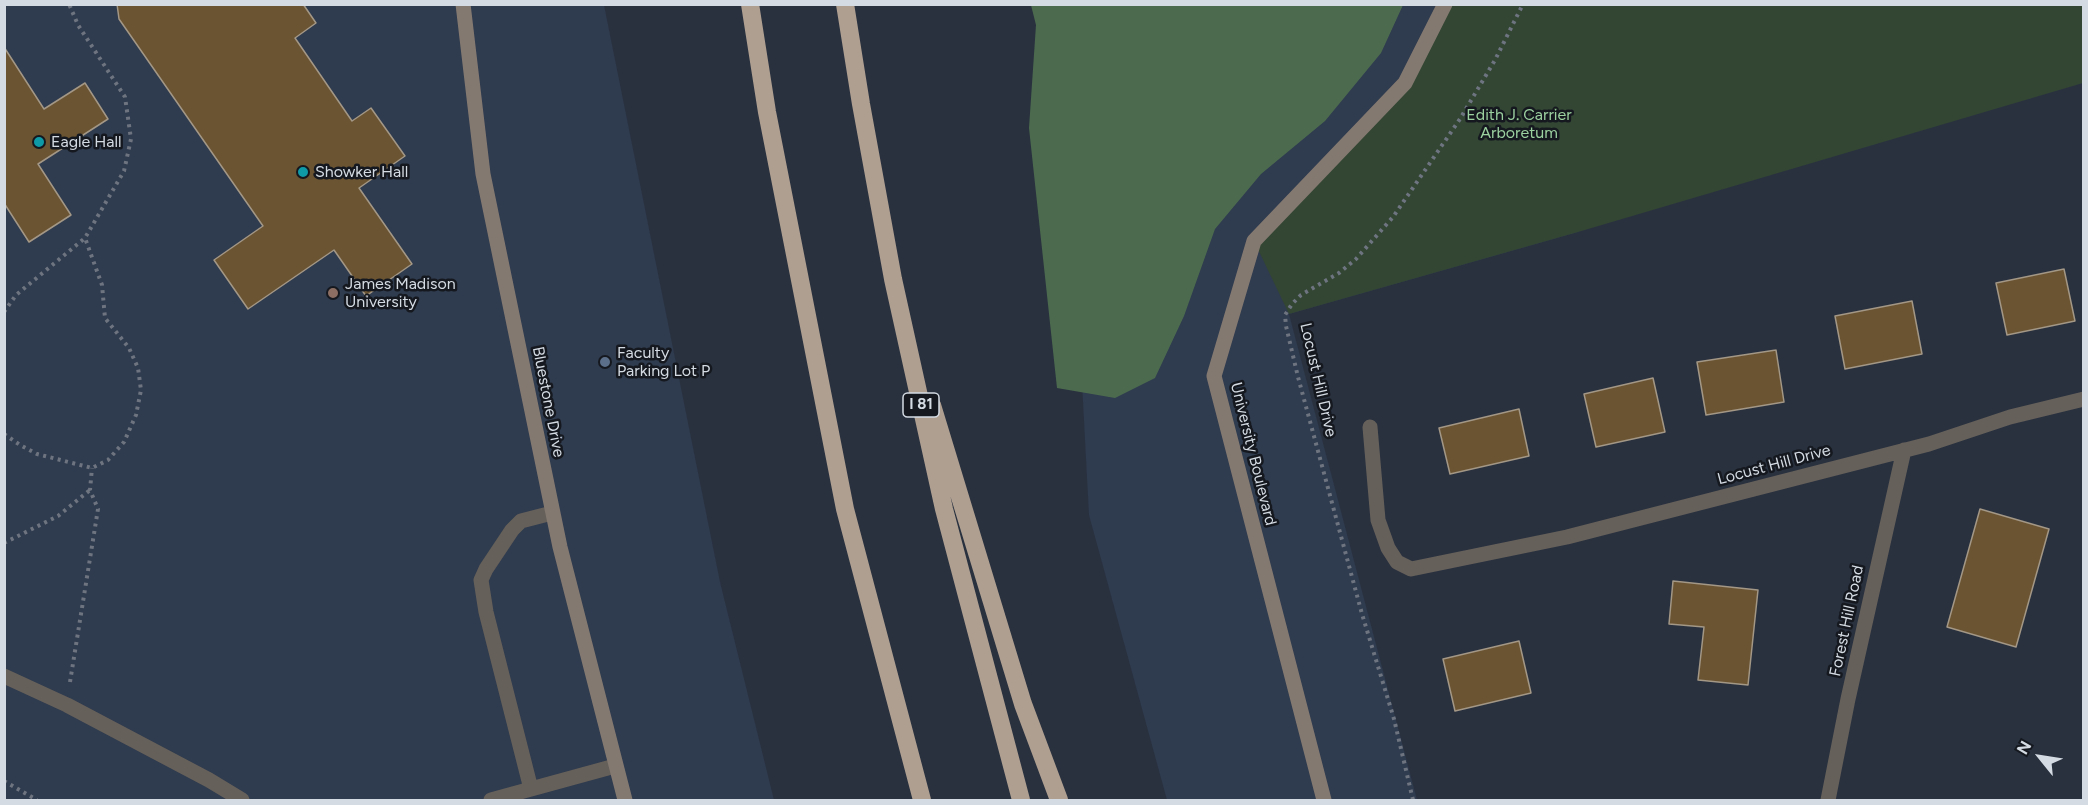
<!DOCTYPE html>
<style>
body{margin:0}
#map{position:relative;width:2088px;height:805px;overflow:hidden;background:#29313f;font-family:Figtree,sans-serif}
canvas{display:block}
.frame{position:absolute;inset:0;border:6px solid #d5dbe3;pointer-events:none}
.north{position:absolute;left:2010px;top:727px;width:60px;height:60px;-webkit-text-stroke:4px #15191f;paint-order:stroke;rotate:300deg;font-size:16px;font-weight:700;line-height:24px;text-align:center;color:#d5dbe3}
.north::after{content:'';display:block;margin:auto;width:21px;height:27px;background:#d5dbe3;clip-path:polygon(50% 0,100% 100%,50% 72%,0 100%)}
</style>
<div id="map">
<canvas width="2088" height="805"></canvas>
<div class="frame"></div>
<div class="north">N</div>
</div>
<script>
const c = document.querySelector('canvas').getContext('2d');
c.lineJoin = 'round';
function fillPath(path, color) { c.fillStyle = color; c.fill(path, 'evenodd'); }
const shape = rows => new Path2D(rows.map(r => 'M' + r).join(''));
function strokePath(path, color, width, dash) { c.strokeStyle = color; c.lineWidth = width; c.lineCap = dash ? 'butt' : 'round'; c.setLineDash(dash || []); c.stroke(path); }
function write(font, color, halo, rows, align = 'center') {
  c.font = font + ' Figtree,sans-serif'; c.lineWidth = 5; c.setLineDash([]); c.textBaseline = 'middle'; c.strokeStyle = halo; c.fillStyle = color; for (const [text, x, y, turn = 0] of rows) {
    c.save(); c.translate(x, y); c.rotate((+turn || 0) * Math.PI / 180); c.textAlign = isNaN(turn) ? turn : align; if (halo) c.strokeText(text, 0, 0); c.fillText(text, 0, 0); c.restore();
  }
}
const built = shape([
 [5,5,604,5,720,582,774,800,5,800],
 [1062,5,2083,5,1578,232,1289,314,1417,800,1167,800,1089,515]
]);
const green = shape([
 [1445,5,2083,5,2083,83,1578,232,1289,314,1254,241,1405,83]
]);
const forest = shape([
 [1031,5,1403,5,1381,53,1325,121,1261,174,1215,229,1184,316,1155,378,1115,398,1057,388,1029,128,1036,25]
]);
const building = shape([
 [117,4,303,4,316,23,295,38,352,121,371,108,405,156,359,188,412,264,366,296,334,250,248,309,214,260,263,226,119,19,117,4],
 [4,47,44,109,85,83,108,119,38,164,71,215,29,242,4,203,4,47],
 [2064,269,2075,321,2007,335,1996,283,2064,269],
 [1912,301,1922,354,1845,369,1835,316,1912,301],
 [1776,350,1784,402,1706,415,1697,362,1776,350],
 [1653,378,1665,432,1596,447,1584,394,1653,378],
 [1519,409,1529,456,1450,474,1439,428,1519,409],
 [1980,509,2049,529,2016,647,1947,627,1980,509],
 [1673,581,1758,590,1748,685,1698,680,1704,627,1669,624,1673,581],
 [1519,641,1531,693,1455,711,1443,659,1519,641]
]);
const path = shape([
 [4,312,16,295,85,238,124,171,131,139,125,97,78,25,69,4],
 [4,434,20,445,37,454,92,468,108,460,124,442,136,415,141,390,138,368,129,348,105,318,102,285,85,238],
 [4,543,58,516,90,490],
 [70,682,98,509,90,490,92,468],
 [4,781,37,800],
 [1413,800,1394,719,1362,614,1298,377,1286,326,1285,315,1292,304,1301,295,1339,273,1356,259,1393,217,1460,119,1495,60,1523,4]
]);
const lane = shape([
 [552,513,521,521,512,530,486,569,481,580,486,612,531,789,615,766],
 [4,676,67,705,209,780,242,800],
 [491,800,531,789]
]);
const street = shape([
 [1370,427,1378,520,1388,548,1397,562,1411,569,1567,537,1929,444,2010,417,2084,399],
 [1828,800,1848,699,1904,450]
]);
const secondary = shape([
 [463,4,483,174,560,547,625,800],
 [1324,800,1214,376,1254,241,1405,83,1445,4]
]);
const highway = shape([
 [750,4,767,112,845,509,922,800],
 [845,4,861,104,893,279,944,509,1021,800],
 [932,405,1023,704,1059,800]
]);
const markers = [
 [39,142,6,"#0f9aa8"],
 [303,172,6,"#0f9aa8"],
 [333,293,6,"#8d6e63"],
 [605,362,6,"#5c6f8a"]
];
const shields = [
 [921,405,36]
];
const shieldNames = [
 ["I 81",921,405]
];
const parkNames = [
 ["Edith J. Carrier",1519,115],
 ["Arboretum",1519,133]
];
const poiNames = [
 ["Eagle Hall",51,142],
 ["Showker Hall",315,172],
 ["James Madison",345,284],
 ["University",345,302],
 ["Faculty",617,353],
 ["Parking Lot P",617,371]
];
const streetNames = [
 ["Locust Hill Drive",1318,380,77],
 ["Bluestone Drive",548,402,79],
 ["University Boulevard",1253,454,76],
 ["Locust Hill Drive",1774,465,-15],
 ["Forest Hill Road",1847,621,-78]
];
fillPath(built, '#2f3b4e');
fillPath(green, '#334634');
fillPath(forest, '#4c6b4e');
fillPath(building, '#6b5432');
strokePath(building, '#a39786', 1.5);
strokePath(path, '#6e7581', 4, [3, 4.5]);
strokePath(lane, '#66605a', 15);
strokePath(street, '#66605a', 15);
strokePath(secondary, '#847971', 15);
strokePath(highway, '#af9f91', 18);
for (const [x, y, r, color] of markers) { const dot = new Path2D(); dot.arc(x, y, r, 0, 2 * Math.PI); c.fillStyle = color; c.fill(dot); strokePath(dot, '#15191f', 2); }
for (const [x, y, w] of shields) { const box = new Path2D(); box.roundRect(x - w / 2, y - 12, w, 24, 4.5); c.fillStyle = '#15191f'; c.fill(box); strokePath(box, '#d5dbe3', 1.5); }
write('bold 15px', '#d5dbe3', null, shieldNames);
write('16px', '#9bd09f', '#15191f', parkNames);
write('16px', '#d5dbe3', '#15191f', poiNames, 'left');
write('16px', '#d5dbe3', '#15191f', streetNames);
</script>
